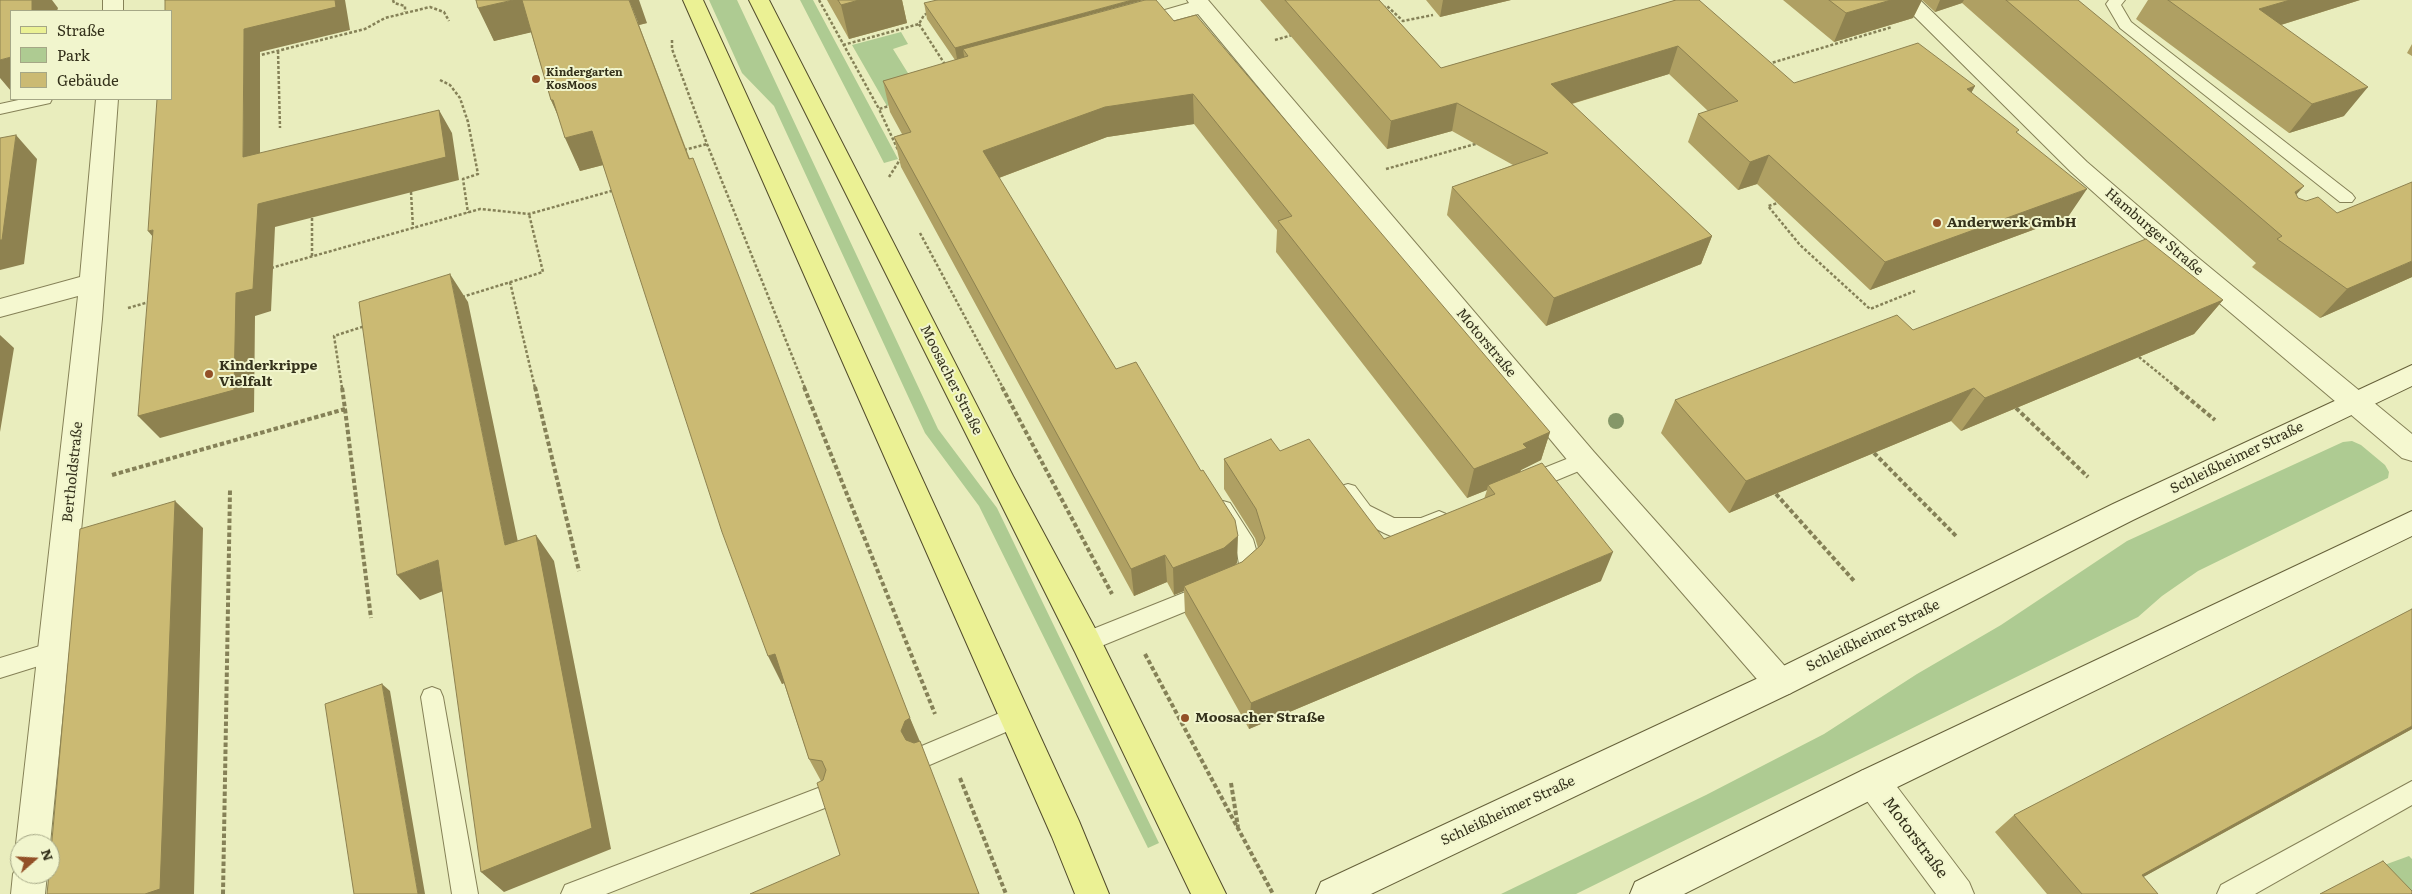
<!DOCTYPE html>
<meta charset="utf-8">
<style>
body{margin:0}
#map{position:relative;width:2412px;height:894px;overflow:hidden;background:#e9edbd;font-family:Literata,serif}
canvas{display:block}
.legend{position:absolute;left:10px;top:10px;width:162px;height:90px;box-sizing:border-box;background:#f1f5cd;border:1px solid #a5a786;margin:0;padding:6px 9px;list-style:none;font-size:15px;color:#34311b}
.legend li{display:flex;align-items:center;gap:10px;height:25px}
.legend b{width:25px;border:1px solid #a5a786}
.north{position:absolute;left:10px;top:834px;width:50px;height:50px;box-sizing:border-box;background:#f1f5cd;border:1px solid #a5a786;border-radius:50%;rotate:71deg;font-size:14px;font-weight:700;line-height:20px;text-align:center;color:#34311b}
.north::after{content:'';display:block;margin:auto;width:18px;height:22px;background:#935027;clip-path:polygon(50% 0,100% 100%,50% 72%,0 100%)}
</style>
<div id="map">
<canvas width="2412" height="894"></canvas>
<ul class="legend">
<li><b style="height:6px;background:#ebf194"></b>Straße</li>
<li><b style="height:14px;background:#aecb92"></b>Park</li>
<li><b style="height:14px;background:#cbba73"></b>Gebäude</li>
</ul>
<div class="north">N</div>
</div>
<script>
const c = document.querySelector('canvas').getContext('2d');
c.lineJoin = 'round';
function fillPath(path, color) { c.fillStyle = color; c.fill(path, 'evenodd'); }
const shape = rows => new Path2D(rows.map(r => 'M' + r).join(''));
function strokePath(path, color, width, dash) { c.strokeStyle = color; c.lineWidth = width; c.lineCap = dash ? 'butt' : 'round'; c.setLineDash(dash || []); c.stroke(path); }
function write(font, color, halo, rows, align = 'center') {
  c.font = font + ' Literata,serif'; c.lineWidth = 4; c.setLineDash([]); c.textBaseline = 'middle'; c.strokeStyle = halo; c.fillStyle = color; for (const [text, x, y, turn = 0] of rows) {
    c.save(); c.translate(x, y); c.rotate((+turn || 0) * Math.PI / 180); c.textAlign = isNaN(turn) ? turn : align; if (halo) c.strokeText(text, 0, 0); c.fillText(text, 0, 0); c.restore();
  }
}
const green = shape([
 [709,0,737,0,938,429,997,508,1159,843,1148,848,979,506,925,433,774,106,742,73],
 [800,0,813,0,898,159,884,163],
 [901,32,908,44,893,49,911,78,937,90,887,106,852,45],
 [2352,441,2361,445,2385,465,2389,472,2388,478,2198,571,2162,596,2138,617,1576,894,1501,894,1706,795,1824,734,1917,674,2001,625,2127,541,2343,442],
 [2409,856,2412,859,2412,894,2370,894,2354,876]
]);
const pathFar1 = shape([
 [393,0,394,3,405,6,405,12],
 [819,0,879,109],
 [1383,8,1387,6,1403,21,1433,15],
 [919,24,946,66],
 [672,40,672,49,707,144,805,388],
 [1275,40,1292,35],
 [843,45,919,24,924,15,930,12],
 [278,51,280,128],
 [257,56,365,29,385,18,430,7,444,12,449,21],
 [1768,64,1892,27],
 [440,80,450,85,460,98,468,122,478,174,463,179,468,213],
 [892,105,879,109,898,150],
 [684,150,707,144],
 [1386,169,1479,143],
 [889,177,901,158],
 [411,192,413,228],
 [1781,202,1768,206,1800,245,1870,309,1915,291],
 [312,218,312,256],
 [920,233,1003,388],
 [271,268,480,209,529,214,615,190],
 [510,282,535,388],
 [462,297,543,272,529,214],
 [128,308,149,302],
 [2139,357,2177,388],
 [342,388,334,336,365,326]
]);
const path = shape([
 [535,387,579,571],
 [804,387,935,714],
 [1002,387,1112,594],
 [2175,387,2215,420],
 [2016,408,2088,477],
 [345,409,371,618],
 [1874,453,1956,536],
 [112,475,345,409,342,387],
 [1776,494,1855,582],
 [1145,654,1273,894],
 [960,778,1006,894],
 [1231,783,1238,827],
 [223,894,230,490]
]);
const service = shape([
 [2125,0,2121,5,2131,22,2352,194,2355,198,2352,202,2340,202,2120,28,2106,4,2109,0,2125,0],
 [23,99,52,99,50,103,0,114,0,104,23,99],
 [1584,452,1591,454,1594,460,1591,466,1533,490,1526,492,1519,490,1516,484,1519,478,1584,452],
 [1348,484,1355,486,1370,506,1394,518,1421,518,1439,511,1446,514,1449,520,1446,526,1423,536,1391,536,1384,533,1356,518,1341,498,1338,492,1341,486,1348,484],
 [1223,501,1230,503,1253,539,1261,567,1258,573,1247,583,1239,586,1231,583,1228,577,1239,564,1236,547,1213,509,1216,503,1223,501],
 [1208,583,1216,585,1219,592,1216,599,1094,649,1086,652,1078,649,1075,642,1078,635,1208,583],
 [53,642,61,645,64,652,61,659,0,678,0,658,53,642],
 [432,687,440,690,443,697,478,894,452,894,421,697,424,690,432,687],
 [1014,707,1022,711,1026,718,1022,725,925,767,917,764,913,756,917,748,1014,707],
 [2412,781,2412,805,2255,894,2217,894,2221,885,2412,781],
 [826,785,835,788,838,796,835,804,606,894,561,894,565,885,826,785]
]);
const minor = shape([
 [103,0,123,0,123,11,103,11,103,0],
 [1187,0,1208,0,1594,452,1791,673,1796,683,1791,693,1780,697,1769,693,1574,468,1198,14,1134,31,1127,29,1124,25,1127,21,1189,3,1187,0],
 [1898,0,1920,0,2087,162,2196,256,2412,434,2412,461,2402,458,2178,268,2071,172,1898,0],
 [96,99,118,99,102,319,50,844,20,844,20,853,16,844,78,296,0,317,0,299,80,277,96,99],
 [1873,767,1885,771,1969,882,1974,894,1936,894,1861,793,1857,782,1861,771,1873,767],
 [20,861,20,874,47,874,45,894,11,894,13,874,20,861]
]);
const secondary = shape([
 [2412,365,2412,386,2133,520,1791,693,1371,894,1316,894,1321,882,1769,673,2113,504,2412,365],
 [2412,511,2412,536,1885,793,1684,894,1630,894,1635,882,1861,771,2412,511]
]);
const primary = shape([
 [683,0,703,0,1079,821,1109,894,1075,894,1052,837,683,0],
 [749,0,769,0,1013,476,1097,632,1226,894,1191,894,1075,652,749,0]
]);
const trees = [
 [1616,421]
];
const wall = shape([
 [476,0,647,23,639,25,690,159,979,894,840,855,821,781,809,759,784,683,782,684,603,165,580,171,558,116,551,100,531,32,494,41],
 [827,0,902,0,907,23,849,39],
 [1260,0,1379,0,1441,68,1676,0,1794,83,1975,86,1971,93,2017,133,2068,217,1870,290,1757,184,1738,190,1688,142,1698,114,1708,111,1669,74,1572,104,1712,236,1701,264,1546,326,1447,215,1452,187,1513,165,1452,131,1387,149],
 [1426,0,1511,0,1440,17],
 [1783,0,1922,0,1913,18,1834,42],
 [1922,0,2078,0,2296,195,2298,198,2412,277,2320,318,2252,267,2256,263,1962,3,1935,12],
 [2148,0,2360,0,2281,25,2344,116,2289,133,2136,19],
 [924,3,1174,21,1550,432,1541,460,1521,470,1520,472,1601,581,1249,729,1185,614,1184,591,1174,595,1167,582,1134,596,901,167,894,137,902,134,890,112,883,81,955,60,927,19],
 [1194,124,1277,230,1276,252,1467,498,1487,490,1484,499,1384,539,1280,451,1224,459,1224,489,1255,538,1258,548,1242,562,1235,565,1237,563,1116,369,999,178,1107,137],
 [2412,44,2412,56,2407,53],
 [2223,300,2194,334,1961,431,1951,421,1729,513,1661,433,1675,400,1913,330],
 [2412,729,2143,877,2158,894,2047,894,1995,832,2014,815]
]);
const shadedWall = shape([
 [32,0,52,0,58,8,57,11,32,11],
 [335,0,345,0,350,30,260,52,260,180,243,157,244,29],
 [513,0,523,0,537,31,494,41,478,8],
 [629,0,639,0,647,23,639,25],
 [859,0,902,0,907,23,849,39,841,5],
 [1132,0,1144,0,963,49,965,62,958,64,955,48],
 [1443,0,1511,0,1440,17],
 [1891,0,1922,0,1913,18,1834,42,1846,13],
 [1940,0,1964,0,1962,3,1935,12],
 [2290,0,2360,0,2239,38,2259,9],
 [1678,46,1669,74,1544,112,1551,84],
 [11,57,11,91,0,78,0,60],
 [1975,86,1959,115,1967,89],
 [2368,87,2344,116,2289,133,2312,104],
 [1193,94,1194,124,1107,137,988,182,983,151,1105,107],
 [551,100,553,100,566,133],
 [1457,103,1452,131,1387,149,1391,121],
 [439,110,452,133,459,180,275,227,271,311,255,316,254,412,160,438,138,416,258,204],
 [592,131,607,164,580,171,565,138],
 [16,135,37,159,24,264,0,270,0,240],
 [1769,155,1757,184,1738,190,1750,162],
 [2304,186,2279,214,2295,192],
 [2087,189,2068,217,1870,290,1885,262],
 [153,230,167,254,148,231],
 [1712,236,1701,264,1546,326,1554,298],
 [2412,261,2412,277,2320,318,2347,289],
 [450,274,468,302,524,571,505,545],
 [2223,300,2194,334,1961,431,1985,398],
 [0,335,14,348,0,432],
 [1974,388,1951,421,1729,513,1746,481],
 [1550,432,1541,460,1521,470,1518,477,1488,485,1487,490,1467,498,1474,469,1523,444],
 [175,501,203,528,194,894,145,894],
 [536,535,554,561,611,849,504,892,481,872],
 [1238,536,1237,563,1223,575,1184,586,1184,591,1174,595,1173,568],
 [1613,552,1601,581,1249,729,1251,703],
 [1165,555,1167,582,1134,596,1131,569],
 [438,560,459,585,420,600,397,575],
 [775,654,789,681,782,684,768,656],
 [382,684,390,691,425,894,418,894],
 [910,718,921,744,911,757,901,731,905,721],
 [2412,726,2412,729,2118,891,2142,875]
]);
const building = shape([
 [0,0,32,0,32,11,11,11,11,57,0,60,0,0],
 [165,0,335,0,336,7,244,29,243,157,439,110,446,157,258,204,253,289,236,293,234,390,138,416,153,230,148,231,157,99,171,99,171,11,165,11,165,0],
 [476,0,513,0,478,8,476,0],
 [522,0,629,0,689,159,693,158,910,718,905,721,901,731,906,740,914,743,920,741,979,894,750,894,840,855,817,783,823,780,826,770,822,761,809,759,775,654,768,656,722,532,592,131,565,138,553,100,551,100,522,0],
 [838,0,859,0,841,5,838,0],
 [937,0,1132,0,955,48,924,3,937,0],
 [1145,0,1156,0,1174,21,1196,15,1550,432,1523,444,1527,448,1474,469,1278,221,1292,216,1193,94,1105,107,983,151,1116,369,1136,362,1201,471,1203,470,1235,520,1238,536,1224,548,1173,568,1165,555,1131,569,894,137,911,132,883,81,968,56,963,49,1145,0],
 [1285,0,1379,0,1441,68,1676,0,1699,0,1794,83,1918,43,1975,86,1967,89,2019,130,2016,132,2087,189,1885,262,1769,155,1750,162,1698,114,1738,101,1678,46,1551,84,1712,236,1554,298,1452,187,1548,153,1457,103,1391,121,1285,0],
 [1829,0,1891,0,1846,13,1829,0],
 [2006,0,2078,0,2304,186,2295,192,2298,198,2306,201,2318,197,2337,213,2412,182,2412,261,2347,289,2277,239,2282,236,2006,0],
 [2168,0,2290,0,2259,9,2368,87,2312,104,2168,0],
 [16,135,2,240,0,240,0,138,16,135],
 [2146,239,2223,300,1985,398,1974,388,1746,481,1675,400,1897,315,1913,330,2146,239],
 [450,274,505,545,536,535,592,828,481,872,438,560,397,575,359,302,450,274],
 [1271,439,1280,451,1309,439,1384,539,1495,494,1488,485,1542,463,1613,552,1251,703,1184,586,1242,562,1261,545,1265,538,1256,509,1224,459,1271,439],
 [175,501,160,889,145,894,47,894,49,874,50,874,50,862,80,529,175,501],
 [2412,609,2412,726,2142,875,2158,894,2082,894,2014,815,2412,609],
 [382,684,418,894,354,894,325,704,382,684],
 [2383,861,2412,891,2412,893,2411,894,2320,894,2383,861]
]);
const markers = [
 [536,79,5,"#935027"],
 [1937,223,5,"#935027"],
 [209,374,5,"#935027"],
 [1185,718,5,"#935027"]
];
const farPoinames = [
 ["Kindergarten",546,73],
 ["KosMoos",546,86]
];
const poiNames = [
 ["Anderwerk GmbH",1947,223],
 ["Kinderkrippe",219,366],
 ["Vielfalt",219,382],
 ["Moosacher Straße",1195,718]
];
const streetNames = [
 ["Hamburger Straße",2154,232,41],
 ["Motorstraße",1486,343,50],
 ["Moosacher Straße",951,380,63],
 ["Schleißheimer Straße",2237,458,-26],
 ["Bertholdstraße",73,472,-84],
 ["Schleißheimer Straße",1873,636,-26],
 ["Schleißheimer Straße",1508,811,-25]
];
const nearStreetnames = [
 ["Motorstraße",1915,838,53]
];
fillPath(green, '#aecb92');
strokePath(service, '#858157', 2);
strokePath(minor, '#858157', 2);
strokePath(secondary, '#66613a', 2);
strokePath(primary, '#524c2b', 2);
strokePath(pathFar1, '#858157', 2.5, [3, 2]);
strokePath(path, '#858157', 4, [4.5, 2.5]);
fillPath(service, '#f5f8d0');
fillPath(minor, '#f5f8d0');
fillPath(secondary, '#f5f8d0');
fillPath(primary, '#ebf194');
c.fillStyle = '#859768';
for (const [x, y] of trees) { c.beginPath(); c.arc(x, y, 8, 0, 2 * Math.PI); c.fill(); }
fillPath(wall, '#afa063');
fillPath(shadedWall, '#8e8250');
fillPath(building, '#cbba73');
strokePath(building, '#8e8250', 1);
for (const [x, y, r, color] of markers) { const dot = new Path2D(); dot.arc(x, y, r, 0, 2 * Math.PI); c.fillStyle = color; c.fill(dot); strokePath(dot, '#f1f5cd', 2); }
write('bold 11px', '#34311b', '#f1f5cd', farPoinames, 'left');
write('bold 14px', '#34311b', '#f1f5cd', poiNames, 'left');
write('14px', '#34311b', '#f1f5cd', streetNames);
write('16px', '#34311b', '#f1f5cd', nearStreetnames);
</script>
